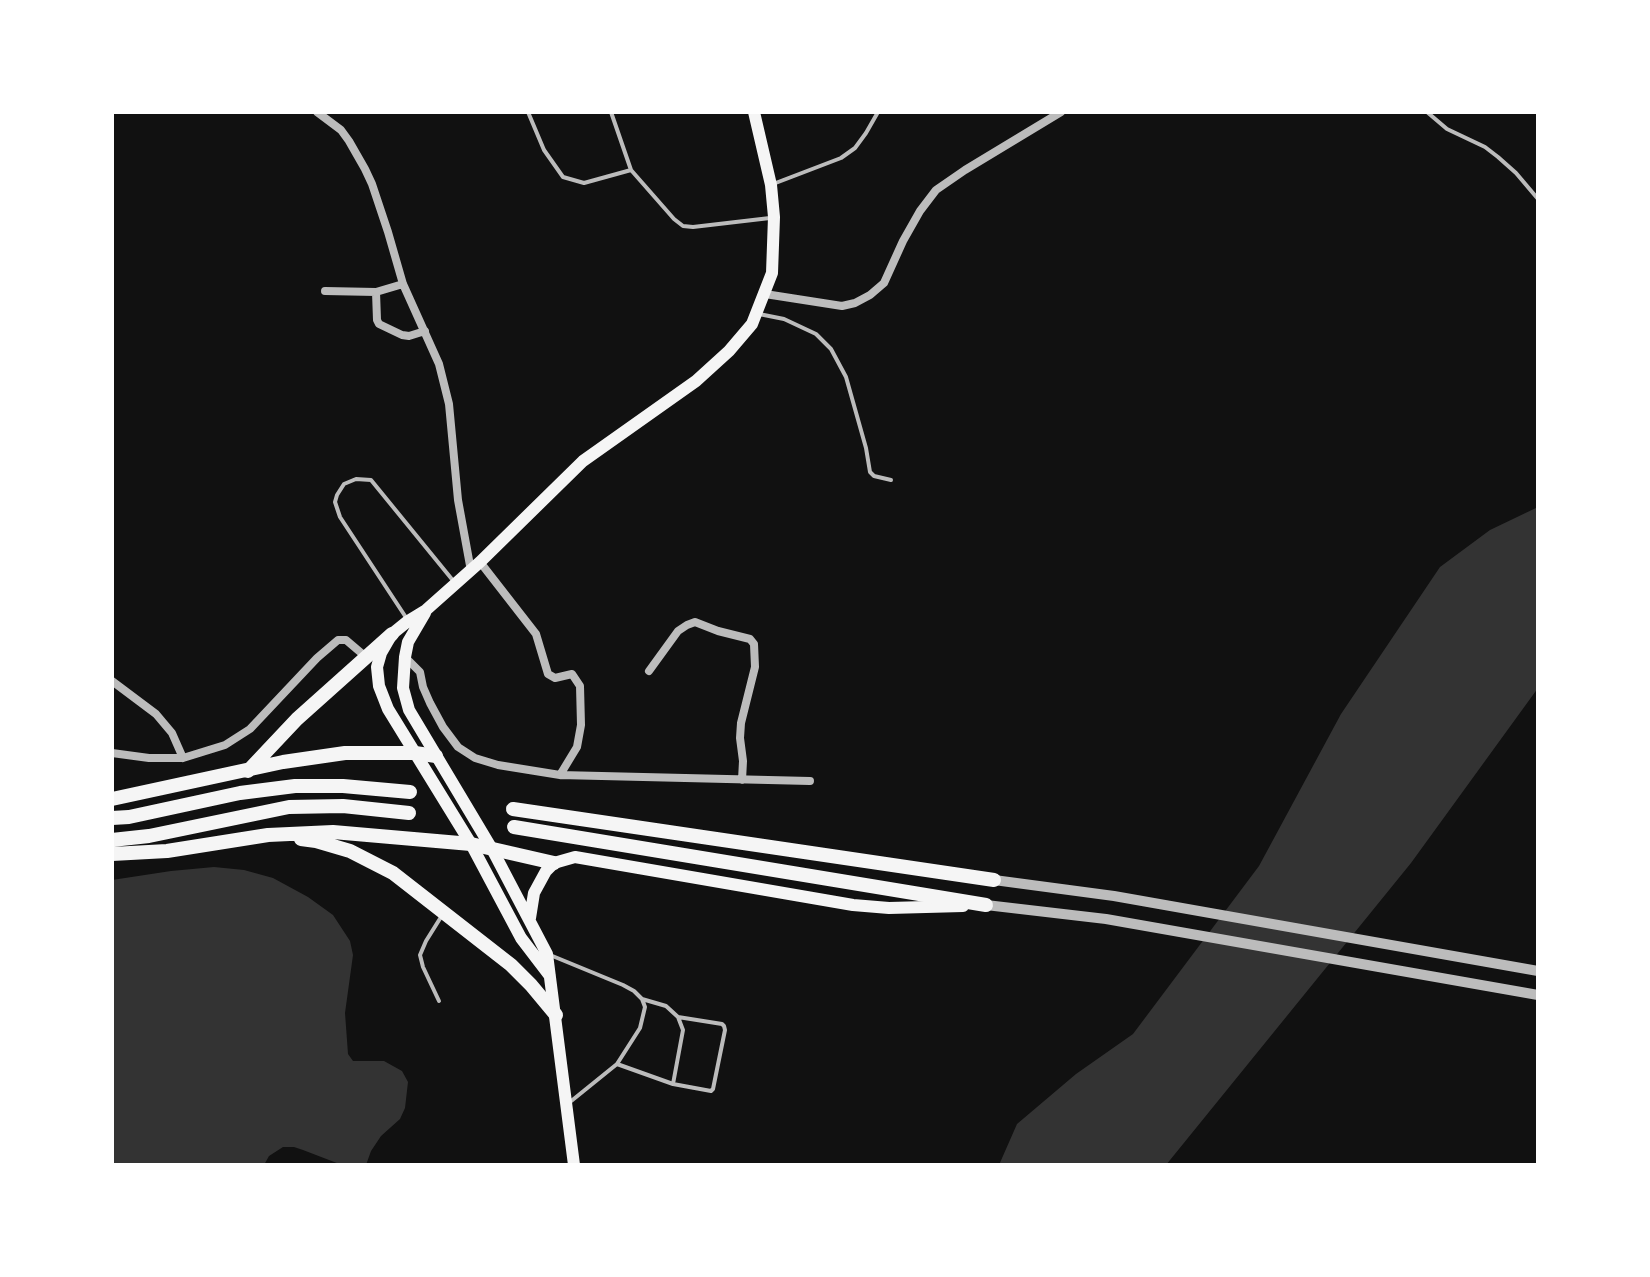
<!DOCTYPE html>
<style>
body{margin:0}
#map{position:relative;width:1650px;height:1277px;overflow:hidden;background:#111;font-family:Commissioner,sans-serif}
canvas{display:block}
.frame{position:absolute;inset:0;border:114px solid #fff;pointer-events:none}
</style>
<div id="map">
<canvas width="1650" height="1277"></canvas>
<div class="frame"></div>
</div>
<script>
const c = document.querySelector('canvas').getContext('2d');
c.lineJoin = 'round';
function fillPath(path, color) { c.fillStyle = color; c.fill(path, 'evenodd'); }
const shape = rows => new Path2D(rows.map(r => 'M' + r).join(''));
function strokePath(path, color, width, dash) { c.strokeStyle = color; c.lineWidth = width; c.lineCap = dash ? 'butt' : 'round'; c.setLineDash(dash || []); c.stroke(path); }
const water = shape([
 [1538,507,1538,688,1411,863,1166,1165,999,1165,1017,1124,1076,1074,1133,1034,1259,866,1341,714,1440,567,1490,530],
 [214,867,244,870,273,878,308,897,333,915,350,941,353,955,345,1013,348,1054,353,1061,384,1061,402,1071,408,1082,405,1108,400,1119,381,1136,371,1151,366,1165,342,1165,303,1150,294,1147,283,1147,269,1156,264,1165,112,1165,112,880,171,871]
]);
const service = shape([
 [528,112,544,150,563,177,584,183,631,170],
 [611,112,631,170,674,219,683,226,693,227,770,218],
 [1427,112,1447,129,1485,147,1498,157,1516,173,1538,199],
 [773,184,841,158,855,148,866,133,878,112],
 [759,314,784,319,816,334,831,349,846,377,866,448,870,472,874,476,891,480],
 [407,619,340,517,335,502,337,495,344,484,356,479,371,480,455,583],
 [550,955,623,985,634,991,642,999,666,1006,678,1017,683,1030,673,1084],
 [439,1001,423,967,420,955,426,941,441,917],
 [617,1064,673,1084,711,1091,713,1089,725,1030,724,1026,722,1024,678,1017],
 [570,1102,617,1064,640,1028,645,1007,642,999]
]);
const minor = shape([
 [317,112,341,130,349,141,365,169,372,184,388,232,403,284,439,364,449,404,458,500,471,571],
 [325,291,376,292,403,284],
 [376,292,377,320,379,324,402,335,409,336,425,331],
 [765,294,842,306,855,303,870,295,884,283,903,241,920,211,936,190,965,170,1061,112],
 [480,562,536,634,548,674,555,678,572,674,580,686,581,725,577,747,560,775],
 [406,658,420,672,423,687,430,703,443,727,458,747,475,758,498,765,560,775,810,781],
 [649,671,678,631,687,625,695,622,718,631,750,639,754,644,755,667,741,723,740,738,743,761,742,780],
 [112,681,156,714,172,733,183,758],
 [112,753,149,758,183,758,225,745,250,729,317,658,338,640,346,640,366,657]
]);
const tertiary = shape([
 [994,880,1114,896,1538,971],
 [986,905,1106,919,1538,995]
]);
const primary = shape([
 [425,613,408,642,405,657,403,688,409,710,492,849,547,954,574,1165],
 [530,918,534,893,546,871,554,863,575,857,853,905,889,908,963,906],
 [550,976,521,938,471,844,388,709,379,686,377,667,381,653,392,634,408,621,426,610,480,562,583,461,696,381,729,351,752,324,772,273,774,217,771,185,754,112]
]);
const motorway = shape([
 [248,771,297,719,392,634],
 [112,799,283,762,345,753,415,753,436,756],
 [513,809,994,880],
 [112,818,129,817,240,793,295,786,343,786,410,792],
 [514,827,986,905],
 [301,839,316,841,350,851,393,873,511,965,531,985,556,1015],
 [112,840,149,836,289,807,343,806,409,813],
 [112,854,167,851,268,835,333,832,471,844,554,863]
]);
fillPath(water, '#333');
strokePath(service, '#bcbcbc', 4);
strokePath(minor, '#bcbcbc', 8);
strokePath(tertiary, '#bcbcbc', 10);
strokePath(primary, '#f5f5f5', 12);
strokePath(motorway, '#f5f5f5', 14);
</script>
